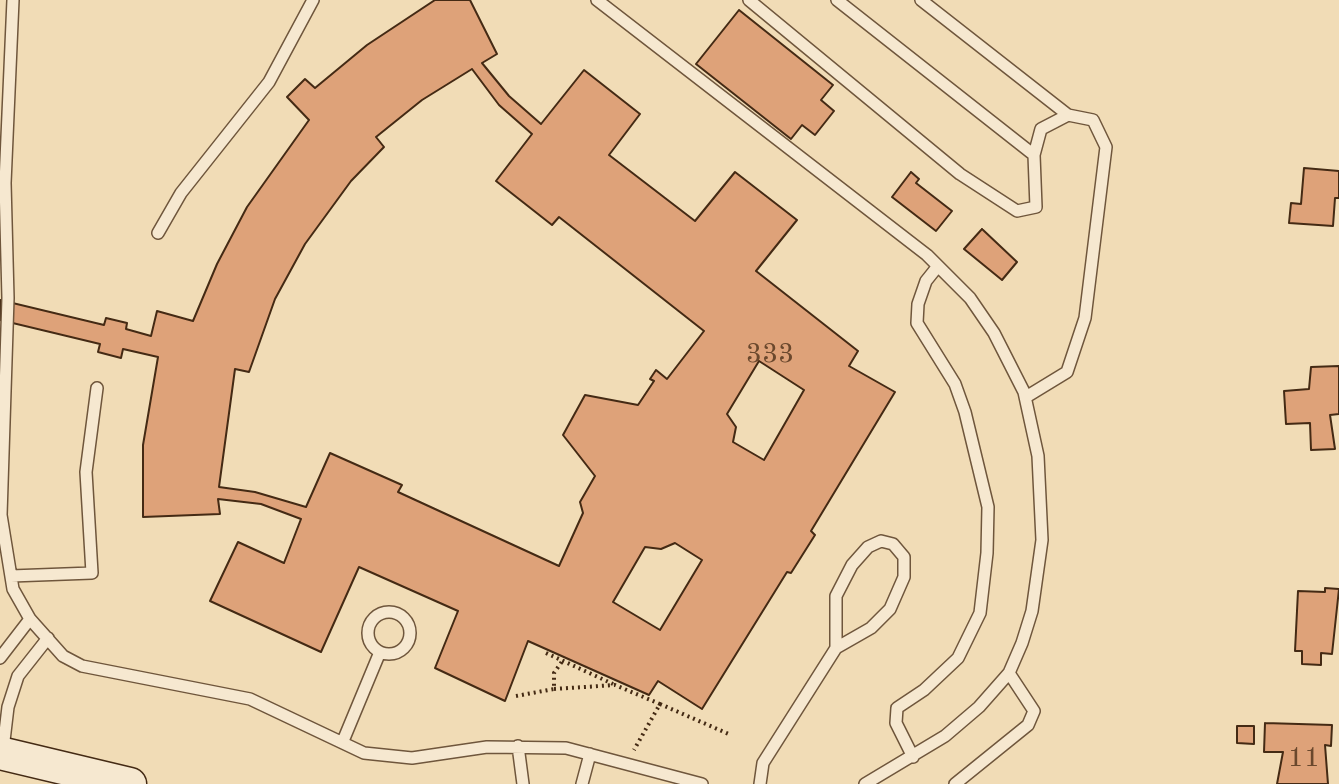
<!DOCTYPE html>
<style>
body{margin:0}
canvas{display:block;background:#f1dcb6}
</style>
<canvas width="1339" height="784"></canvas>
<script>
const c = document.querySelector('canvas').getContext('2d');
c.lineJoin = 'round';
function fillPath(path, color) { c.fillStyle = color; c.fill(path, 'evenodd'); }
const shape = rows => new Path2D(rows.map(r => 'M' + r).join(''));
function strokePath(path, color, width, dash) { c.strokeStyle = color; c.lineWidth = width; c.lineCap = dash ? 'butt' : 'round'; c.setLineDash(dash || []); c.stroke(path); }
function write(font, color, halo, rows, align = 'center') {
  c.font = font + ' "Old Standard TT",serif'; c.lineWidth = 6; c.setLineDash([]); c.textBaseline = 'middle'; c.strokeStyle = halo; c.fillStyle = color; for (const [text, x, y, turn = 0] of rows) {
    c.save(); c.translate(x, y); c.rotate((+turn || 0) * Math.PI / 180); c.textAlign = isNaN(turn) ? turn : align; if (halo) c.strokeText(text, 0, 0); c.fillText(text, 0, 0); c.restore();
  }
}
const building = shape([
 [435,0,470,0,497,54,482,63,509,96,541,124,584,70,640,114,609,155,695,221,735,172,797,220,756,271,858,351,849,366,895,392,811,531,815,535,791,573,787,572,702,709,658,681,649,695,528,641,505,701,435,668,458,611,359,567,321,652,210,601,238,542,284,563,301,519,261,504,218,499,220,514,143,517,143,445,158,357,123,349,121,358,98,352,100,344,0,320,0,300,104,325,106,318,127,323,126,329,151,336,157,311,193,321,217,264,247,207,309,120,287,97,305,79,315,88,367,45,435,0],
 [472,69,499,105,532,134,496,181,552,225,559,217,704,331,667,379,656,370,650,379,654,381,638,405,585,395,563,435,595,476,580,502,583,513,559,566,398,492,402,485,330,453,306,507,255,492,219,487,235,369,249,372,275,299,305,244,351,181,384,147,376,137,422,100,472,69],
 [759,361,804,390,764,460,733,442,736,427,727,414,759,361],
 [675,543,702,560,660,630,613,602,645,547,661,549,675,543],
 [739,10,833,85,821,100,834,111,815,135,802,125,791,139,696,64,739,10],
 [1304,168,1339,171,1339,198,1335,198,1333,226,1289,223,1291,203,1301,204,1304,168],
 [911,172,919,179,916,183,952,211,936,231,892,197,911,172],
 [982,229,1017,262,1002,280,964,249,982,229],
 [1339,366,1339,414,1330,415,1335,449,1311,450,1310,423,1286,424,1284,391,1309,389,1311,367,1339,366],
 [1325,588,1339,589,1332,654,1321,653,1321,665,1302,664,1302,651,1295,651,1298,591,1325,592,1325,588],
 [1265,723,1332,725,1331,746,1325,745,1328,784,1277,784,1283,752,1264,752,1265,723],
 [1237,726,1254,726,1254,744,1237,743,1237,726]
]);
const path = shape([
 [546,653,613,684],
 [554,689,615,685,660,704,634,750],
 [516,696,554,689,554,673,563,660],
 [660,704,731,735]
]);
const service = shape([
 [13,0,5,183,8,298,1,515,13,589,30,619,63,656,82,666,250,699,364,753,412,758,487,747,566,748,702,784],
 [597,0,927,255,970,298,994,333,1024,392,1038,456,1042,540,1032,611,1022,643,1009,673,979,707,945,736,865,784],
 [749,0,960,174,1017,211,1036,207,1034,155,1041,129,1068,115,1093,120,1106,147,1085,318,1067,372,1026,397],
 [837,0,1034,155],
 [921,0,1068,115],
 [158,233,181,193,269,82,313,0],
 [11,576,92,573,86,472,97,388],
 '368 633a21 21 0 1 1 42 0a21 21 0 1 1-42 0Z',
 [0,658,30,619],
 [343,741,380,652],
 [518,746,523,784],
 [3,749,8,707,18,676,48,638],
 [913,757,896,723,897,708,924,690,958,658,980,613,987,553,988,507,965,412,955,384,917,323,918,304,926,281,938,266],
 [582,784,590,754],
 [760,784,763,763,836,648,871,628,890,609,904,577,904,557,893,544,881,541,868,547,852,565,836,596,836,648],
 [955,784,1028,725,1034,711,1009,673]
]);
const secondary = shape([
 [0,753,130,784]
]);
const numberNames = [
 ["333",770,355],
 ["11",1304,759]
];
fillPath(building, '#dea279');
strokePath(building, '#442a14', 2);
strokePath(service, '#6f563c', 14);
strokePath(secondary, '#442a14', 35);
strokePath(path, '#442a14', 4, [2, 4]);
strokePath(service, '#f6e8d0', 11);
strokePath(secondary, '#f6e8d0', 32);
write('28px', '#6a482d', null, numberNames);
</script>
